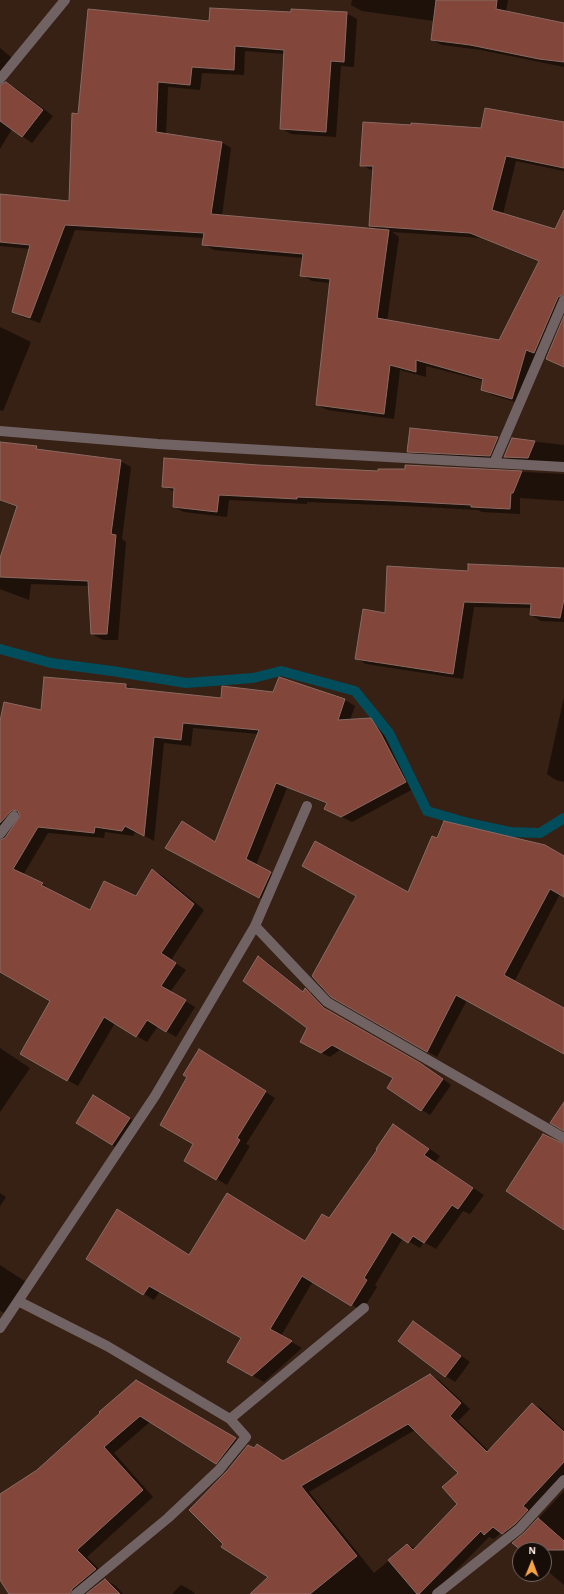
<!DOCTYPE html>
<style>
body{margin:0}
#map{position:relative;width:564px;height:1594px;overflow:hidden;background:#372014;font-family:"Alegreya Sans",sans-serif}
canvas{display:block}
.north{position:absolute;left:512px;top:1542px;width:40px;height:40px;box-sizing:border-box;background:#170d08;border:1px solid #746761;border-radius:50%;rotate:1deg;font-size:11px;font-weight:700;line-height:16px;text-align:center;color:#ffeee6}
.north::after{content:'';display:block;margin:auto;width:14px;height:18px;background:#f5a345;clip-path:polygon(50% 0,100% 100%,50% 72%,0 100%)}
</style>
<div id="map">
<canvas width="564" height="1594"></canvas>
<div class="north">N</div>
</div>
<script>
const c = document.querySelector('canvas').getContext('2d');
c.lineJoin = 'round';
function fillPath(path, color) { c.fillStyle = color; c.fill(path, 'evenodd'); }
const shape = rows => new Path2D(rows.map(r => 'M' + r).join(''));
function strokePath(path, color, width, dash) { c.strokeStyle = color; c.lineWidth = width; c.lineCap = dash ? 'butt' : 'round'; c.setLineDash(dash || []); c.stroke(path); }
const shadow = shape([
 [352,0,508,0,506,12,564,24,564,67,481,50,442,45,432,40,434,21,362,11,351,5],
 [291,13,346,13,357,19,354,67,341,66,336,137,291,134,281,128,285,54,245,51,244,75,202,73,200,90,168,87,166,135,221,142,231,148,222,216,377,230,370,226,374,171,361,165,482,129,564,123,564,171,516,161,503,214,564,232,564,313,545,358,537,355,522,404,492,395,482,389,484,381,426,366,426,377,400,370,394,419,328,410,317,405,330,283,312,281,302,275,303,258,214,250,204,244,204,238,75,230,40,323,23,317,13,311,30,249,0,246,0,195,70,202,79,115,210,22],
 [392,232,481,238,539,262,500,341,387,321,399,237],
 [0,48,12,58,0,73],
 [0,76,6,80,3,86,6,83,17,89,53,116,32,143,12,129,0,149],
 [0,327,31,342,3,411,0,410],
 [411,429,498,438,503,440,495,458,413,454,408,451],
 [512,439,564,445,564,465,515,462,505,457],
 [0,445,37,449,40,450,120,461,131,467,122,539,126,542,118,640,103,640,92,634,90,586,31,584,29,600,0,589,0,561,18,507,0,501],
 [258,466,379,472,406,470,406,466,564,474,564,501,520,498,520,514,482,512,478,510,405,506,307,502,307,504,229,500,227,517,184,512,174,507,175,492,163,486],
 [564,569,564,622,541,621,531,615,531,608,474,607,463,679,366,664,356,658,386,614,468,572],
 [45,678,126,685,135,690,222,699,345,700,355,706,350,720,371,719,381,725,391,740,415,788,352,822,325,809,327,804,287,788,256,865,281,879,270,903,177,853,215,843,258,734,193,728,191,746,164,743,154,841,136,831,133,836,105,832,104,838,48,833,23,875,42,884,52,890,51,892,90,911,136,897,153,870,163,876,204,910,171,960,186,970,170,992,195,1007,176,1037,158,1026,147,1042,115,1023,78,1086,21,1054,51,1000,0,971,0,726,42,711],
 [21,816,4,841,5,836],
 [564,697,564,782,556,780,547,774],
 [437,839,564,857,564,896,560,894,514,982,564,1009,564,1054,467,1000,437,1057,332,996,409,894],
 [258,957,267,962,304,992,305,990,313,994,332,1014,429,1069,451,1085,430,1115,388,1088,395,1078,341,1049,330,1057,309,1046,308,1028],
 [0,1048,30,1068,0,1112],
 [209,1056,275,1098,246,1144,250,1146,227,1185,185,1160,195,1144],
 [103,1102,139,1124,122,1150,112,1145],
 [394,1125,440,1156,435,1163,484,1195,470,1214,463,1211,436,1249,424,1242,420,1248,403,1238,375,1285,377,1287,362,1311,313,1281,281,1336,302,1348,264,1382,228,1362,242,1337,160,1291,154,1300,87,1259,189,1256,305,1242,329,1219,379,1149],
 [0,1193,6,1197,0,1206],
 [0,1265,29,1284,8,1315,0,1311],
 [413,1322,470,1362,455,1382,446,1376,399,1341],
 [430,1375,439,1380,470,1409,458,1421,489,1451,533,1404,542,1409,564,1430,564,1487,512,1539,502,1532,494,1539,489,1537,433,1594,251,1594,270,1577,283,1461],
 [415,1430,459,1473,458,1504,415,1549,408,1545,374,1573,309,1492],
 [136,1381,246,1445,227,1469,151,1421,114,1453,153,1497,87,1557,106,1576,84,1594,10,1594,0,1556,0,1496,31,1479],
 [564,1491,564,1585,544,1568,544,1550,523,1550,524,1534],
 [105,1580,116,1586,123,1594,88,1594],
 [181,1585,192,1591,195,1594,172,1594]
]);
const stream = shape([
 [0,649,51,663,112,671,186,683,253,678,281,671,355,691,389,733,427,811,468,823,510,832,540,833,564,818]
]);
const building = shape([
 [436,0,497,0,496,9,564,23,564,62,539,59,470,45,431,40,436,0],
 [210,8,291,12,291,9,347,12,344,62,331,61,326,132,280,129,284,50,235,46,234,70,192,67,190,85,158,82,156,132,222,142,211,214,389,230,377,318,499,340,539,261,470,233,369,226,373,166,360,166,363,122,411,125,411,123,481,128,485,108,564,122,564,168,506,156,492,210,555,229,564,210,564,294,558,297,534,353,526,350,512,399,481,390,483,379,416,360,416,372,390,365,384,414,316,405,330,279,300,276,303,254,202,245,204,233,65,225,30,318,12,312,30,245,0,242,0,194,69,201,72,113,78,114,88,9,209,21,210,8],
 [6,82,43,110,22,137,0,121,0,85,6,82],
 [564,316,564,367,546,359,564,316],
 [410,428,498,437,490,456,407,452,410,428],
 [512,438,535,441,528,458,504,457,512,438],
 [0,442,37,446,36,449,121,460,111,534,116,535,107,634,91,634,88,581,0,577,0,558,17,506,0,500,0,442],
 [164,458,258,465,378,471,378,469,405,469,405,465,522,471,513,493,511,493,510,509,471,507,471,505,395,501,297,497,297,499,219,495,217,512,173,507,174,488,162,487,164,458],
 [468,564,564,568,564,599,560,618,530,615,531,604,464,602,453,674,355,659,363,609,385,613,387,566,468,571,468,564],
 [44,677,126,684,126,688,221,698,222,686,273,692,279,677,345,699,338,720,371,718,381,734,406,782,341,817,324,809,327,803,276,783,246,859,271,872,259,898,165,848,182,821,215,842,259,730,183,723,181,740,154,737,144,836,125,826,122,831,95,827,94,833,38,827,13,869,43,883,41,885,90,910,104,881,136,896,152,869,194,904,161,953,176,963,161,986,186,1000,166,1032,147,1020,136,1037,104,1017,67,1081,20,1054,50,1001,0,972,0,840,5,838,20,816,18,811,12,810,0,823,0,721,4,702,41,710,44,677],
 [444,821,545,845,564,856,564,897,550,889,504,975,564,1008,564,1054,456,995,427,1052,331,997,312,976,356,896,302,866,315,841,408,892,432,836,437,838,444,821],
 [258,956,303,992,305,988,324,1008,420,1063,443,1079,421,1111,387,1088,393,1078,332,1045,321,1053,300,1042,307,1028,243,981,258,956],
 [199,1049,266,1091,237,1138,240,1140,216,1180,184,1161,193,1144,160,1125,187,1077,183,1075,199,1049],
 [93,1095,130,1118,112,1145,76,1123,93,1095],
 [564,1102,564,1131,550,1123,564,1102],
 [393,1124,429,1149,424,1155,473,1188,458,1209,452,1205,424,1243,413,1236,408,1243,392,1232,364,1278,367,1280,351,1306,302,1276,270,1329,292,1341,252,1376,227,1362,241,1338,149,1286,143,1295,86,1259,117,1209,189,1255,227,1193,305,1241,322,1214,329,1218,377,1150,376,1149,393,1124],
 [543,1134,564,1144,564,1230,506,1191,543,1134],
 [413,1321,461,1356,445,1377,398,1341,413,1321],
 [430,1374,461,1403,450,1416,487,1452,532,1403,564,1432,564,1462,523,1506,528,1510,515,1524,502,1534,493,1527,484,1535,481,1531,419,1594,417,1594,388,1560,407,1544,413,1550,457,1504,442,1487,458,1473,408,1424,301,1486,357,1556,310,1594,250,1594,268,1577,221,1547,223,1544,189,1510,227,1471,248,1445,254,1448,257,1444,283,1461,430,1374],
 [136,1380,236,1438,216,1464,140,1416,104,1447,143,1490,77,1550,96,1569,72,1589,70,1594,9,1594,0,1580,0,1494,37,1470,100,1413,99,1412,136,1380],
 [538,1518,564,1541,564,1550,521,1550,512,1543,524,1533,538,1518],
 [105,1579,120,1594,86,1594,105,1579]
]);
const minor = shape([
 [0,79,65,0],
 [0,431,158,444,564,467],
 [494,463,564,300],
 [0,834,14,816],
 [255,926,327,1002,564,1138],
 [18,1301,107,1346,230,1419,246,1437,219,1470,168,1518,76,1594],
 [0,1328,155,1096,255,926,307,806],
 [230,1419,364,1308],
 [437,1594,519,1529,564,1480]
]);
fillPath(shadow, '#0007');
strokePath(stream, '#024d5b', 10);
fillPath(building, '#82463b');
strokePath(building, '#8a6a63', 1);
strokePath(minor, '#716263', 10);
</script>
